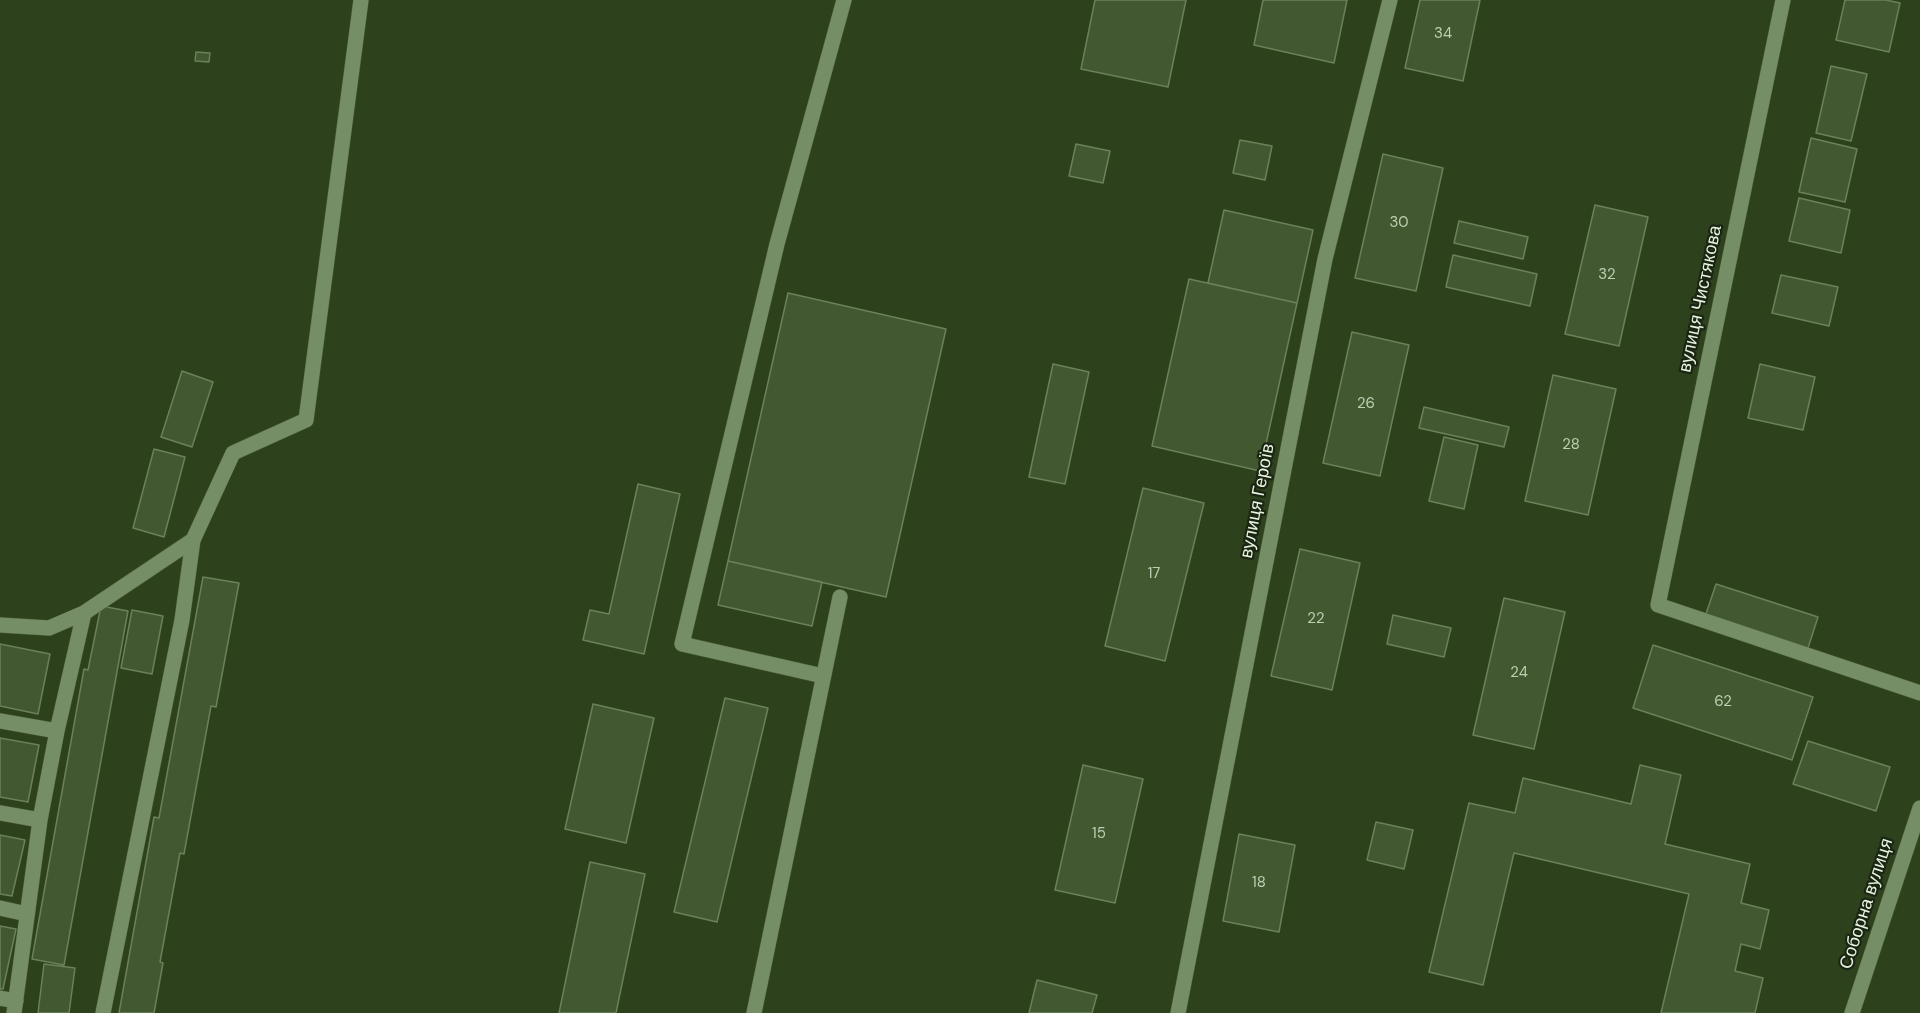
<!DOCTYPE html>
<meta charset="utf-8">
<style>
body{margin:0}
canvas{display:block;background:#2d411c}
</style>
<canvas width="1920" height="1013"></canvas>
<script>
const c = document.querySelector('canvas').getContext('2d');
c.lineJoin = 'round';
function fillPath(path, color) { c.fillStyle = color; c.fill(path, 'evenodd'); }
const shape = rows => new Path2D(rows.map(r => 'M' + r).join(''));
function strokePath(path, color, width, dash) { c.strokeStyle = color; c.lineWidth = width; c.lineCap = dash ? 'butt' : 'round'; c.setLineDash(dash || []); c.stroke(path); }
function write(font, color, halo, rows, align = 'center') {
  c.font = font + ' "DM Sans",sans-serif'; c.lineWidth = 4.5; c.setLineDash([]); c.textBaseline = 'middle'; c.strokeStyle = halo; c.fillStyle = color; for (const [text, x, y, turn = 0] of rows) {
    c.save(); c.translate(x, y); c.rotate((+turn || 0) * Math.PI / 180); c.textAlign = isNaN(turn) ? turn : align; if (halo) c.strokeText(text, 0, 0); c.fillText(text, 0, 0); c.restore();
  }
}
const building = shape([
 [1095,0,1186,0,1168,87,1081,69,1095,0],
 [1263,0,1347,0,1334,63,1254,45,1263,0],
 [1420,0,1480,0,1463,81,1405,68,1420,0],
 [1845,0,1886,0,1900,3,1889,52,1836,40,1845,0],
 [196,52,210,53,209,62,195,61,196,52],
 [1831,66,1867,74,1851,141,1816,133,1831,66],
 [1811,138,1857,149,1845,202,1799,192,1811,138],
 [1240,140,1272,146,1265,180,1233,173,1240,140],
 [1076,144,1110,151,1103,183,1069,176,1076,144],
 [1383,154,1443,168,1416,291,1355,278,1383,154],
 [1799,198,1850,210,1841,253,1789,241,1799,198],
 [1595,205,1648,217,1619,346,1565,334,1595,205],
 [1224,210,1313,230,1297,303,1208,283,1224,210],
 [1459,221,1528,237,1523,259,1454,243,1459,221],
 [1453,255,1537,274,1530,306,1446,287,1453,255],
 [1781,275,1838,287,1829,326,1772,313,1781,275],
 [1189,279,1297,303,1260,471,1152,446,1189,279],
 [788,293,946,329,886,597,728,561,788,293],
 [1352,332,1409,345,1380,476,1323,463,1352,332],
 [1053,364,1089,372,1065,484,1029,477,1053,364],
 [1760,364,1815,377,1803,430,1748,418,1760,364],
 [182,371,213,382,192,447,161,437,182,371],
 [1553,375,1616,389,1588,515,1525,501,1553,375],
 [1424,407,1509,427,1504,447,1419,428,1424,407],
 [1444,437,1478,445,1464,509,1429,501,1444,437],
 [154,449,185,457,164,537,133,528,154,449],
 [638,484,680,494,644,654,583,640,590,610,609,614,638,484],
 [1143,488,1204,503,1165,661,1105,646,1143,488],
 [1300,549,1360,563,1332,690,1271,676,1300,549],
 [728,561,822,582,812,626,718,605,728,561],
 [203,577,239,583,216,707,211,706,184,854,180,853,160,962,163,963,154,1013,119,1013,154,817,159,818,203,577],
 [1716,584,1818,617,1808,648,1706,614,1716,584],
 [1504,598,1565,612,1534,749,1473,735,1504,598],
 [101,606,128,611,64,965,32,959,84,669,88,670,101,606],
 [132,610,163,616,152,674,121,668,132,610],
 [1393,615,1451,628,1444,657,1387,644,1393,615],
 [0,644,50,654,38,714,0,706,0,644],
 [1653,645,1813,697,1792,760,1633,708,1653,645],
 [725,698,768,708,717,922,674,912,725,698],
 [593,704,654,718,626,843,565,829,593,704],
 [0,738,39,745,28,802,0,797,0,738],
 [1808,741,1890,767,1876,811,1793,784,1808,741],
 [1083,765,1143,779,1115,903,1055,890,1083,765],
 [1640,765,1681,775,1665,844,1750,864,1741,903,1769,910,1760,949,1741,944,1735,971,1763,978,1755,1013,1661,1013,1689,894,1514,853,1483,985,1429,972,1469,803,1515,813,1523,778,1631,804,1640,765],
 [1376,822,1413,830,1404,869,1367,860,1376,822],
 [1239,834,1295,845,1279,932,1223,921,1239,834],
 [0,835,25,840,12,896,0,894,0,835],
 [590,862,645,874,616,1013,559,1013,590,862],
 [0,926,16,929,3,989,0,989,0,926],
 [44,964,75,968,69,1013,38,1013,44,964],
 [1037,980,1097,995,1092,1013,1029,1013,1037,980]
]);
const lane = shape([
 [0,625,49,628,84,613],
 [823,676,682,644,777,244,844,0],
 [0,721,57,731],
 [0,813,40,820],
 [0,908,27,914],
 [0,998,16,1001],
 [14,1013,40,820,57,731,84,613,193,540,233,453,306,420,361,0],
 [103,1013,182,620,193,540],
 [754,1013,840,597]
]);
const street = shape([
 [1783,0,1658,605,1920,693],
 [1178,1013,1325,259,1390,0],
 [1852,1013,1920,808]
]);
const numberNames = [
 ["34",1443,34],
 ["30",1399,223],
 ["32",1607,275],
 ["26",1366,404],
 ["28",1571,445],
 ["17",1154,574],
 ["22",1316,619],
 ["24",1519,673],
 ["62",1723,702],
 ["15",1099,834],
 ["18",1259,883]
];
const streetNames = [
 ["вулиця Чистякова",1701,299,-78],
 ["вулиця Героїв",1258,501,-79],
 ["Соборна вулиця",1867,904,-72]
];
fillPath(building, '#425831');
strokePath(building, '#6a8159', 1.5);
strokePath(lane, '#4b5d3c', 16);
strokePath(street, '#4b5d3c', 16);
strokePath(lane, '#768e66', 15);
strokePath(street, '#768e66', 15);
write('15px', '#beceb3', null, numberNames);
write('18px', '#e7f5de', '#1b2514', streetNames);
</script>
